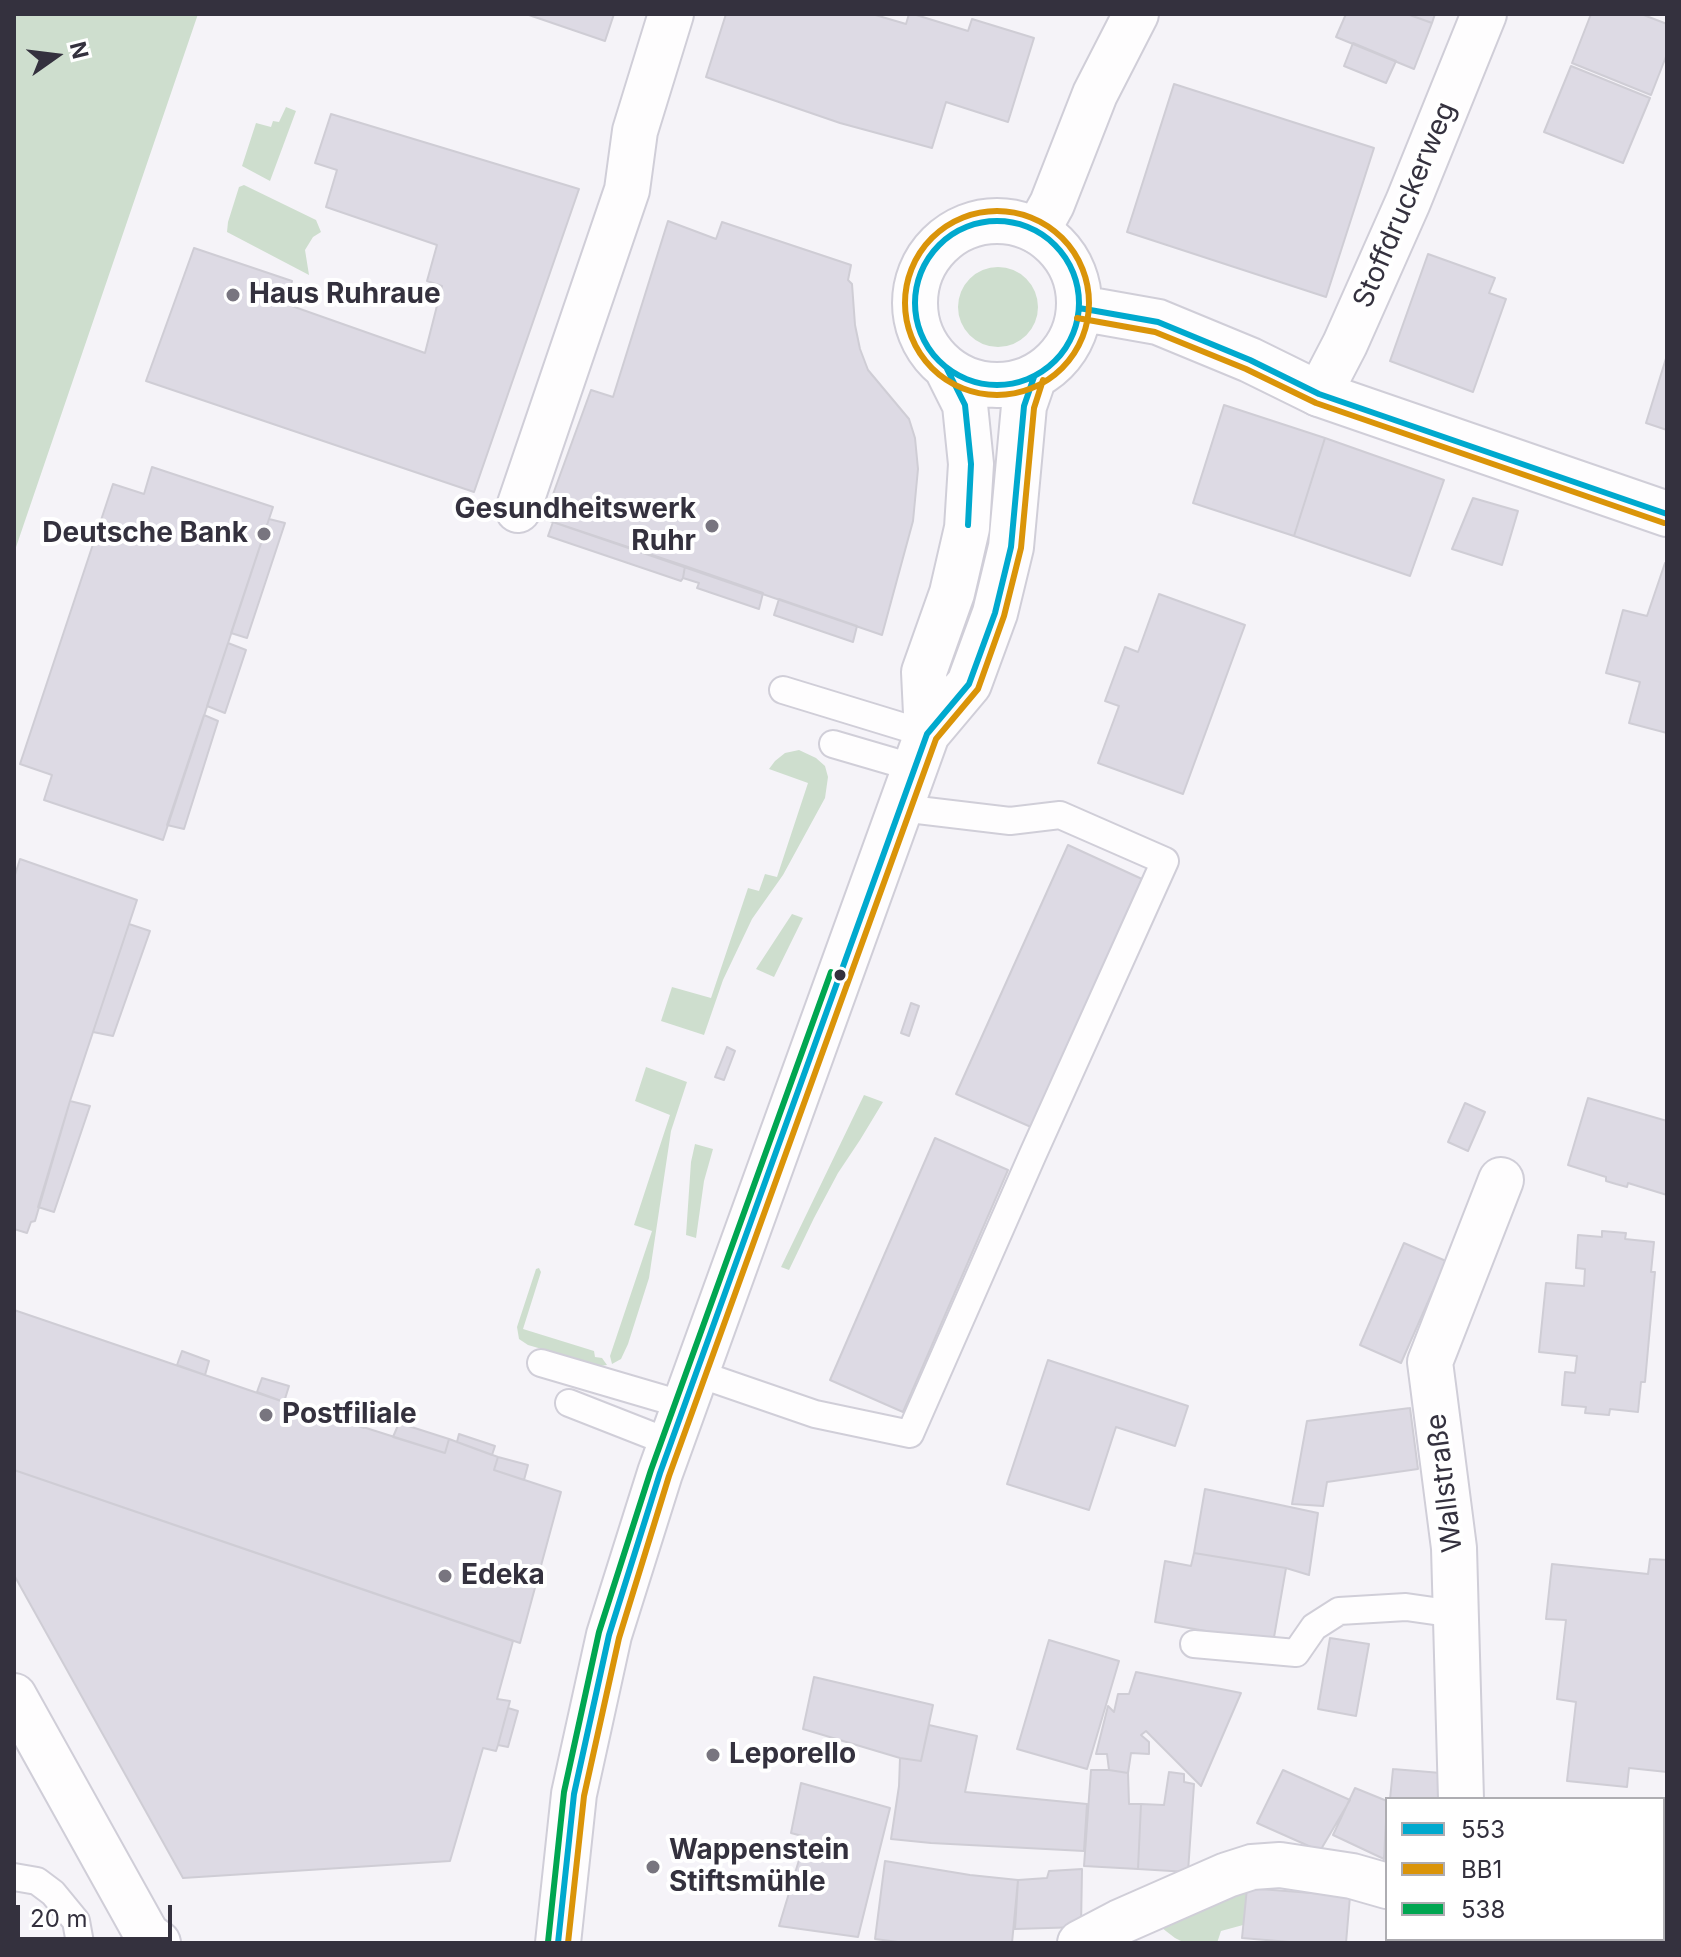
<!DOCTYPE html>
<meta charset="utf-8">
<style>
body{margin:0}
#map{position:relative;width:1681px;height:1957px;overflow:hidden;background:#f5f3f8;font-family:Inter,sans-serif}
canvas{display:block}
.frame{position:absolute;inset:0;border:16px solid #34313e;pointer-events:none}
.legend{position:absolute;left:1385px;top:1797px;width:280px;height:144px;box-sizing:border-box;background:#fff;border:2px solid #aeadb2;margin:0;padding:10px 14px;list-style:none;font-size:24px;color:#34313e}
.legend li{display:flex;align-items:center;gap:16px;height:40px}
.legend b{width:40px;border:2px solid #aeadb2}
.north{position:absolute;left:16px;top:16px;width:80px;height:80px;-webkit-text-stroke:6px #fff;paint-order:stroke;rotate:76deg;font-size:22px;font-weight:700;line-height:32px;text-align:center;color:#34313e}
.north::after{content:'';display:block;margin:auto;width:28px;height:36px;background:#34313e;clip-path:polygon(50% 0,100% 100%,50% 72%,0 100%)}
.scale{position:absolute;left:16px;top:1905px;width:156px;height:36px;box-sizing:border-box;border:4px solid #34313e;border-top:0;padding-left:10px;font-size:24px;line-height:28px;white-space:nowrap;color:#34313e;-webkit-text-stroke:6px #fff;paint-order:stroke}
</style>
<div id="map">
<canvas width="1681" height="1957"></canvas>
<div class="frame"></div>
<ul class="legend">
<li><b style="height:10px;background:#00a9ce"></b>553</li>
<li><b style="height:10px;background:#da9409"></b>BB1</li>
<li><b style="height:10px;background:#00a651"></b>538</li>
</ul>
<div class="north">N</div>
<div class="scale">20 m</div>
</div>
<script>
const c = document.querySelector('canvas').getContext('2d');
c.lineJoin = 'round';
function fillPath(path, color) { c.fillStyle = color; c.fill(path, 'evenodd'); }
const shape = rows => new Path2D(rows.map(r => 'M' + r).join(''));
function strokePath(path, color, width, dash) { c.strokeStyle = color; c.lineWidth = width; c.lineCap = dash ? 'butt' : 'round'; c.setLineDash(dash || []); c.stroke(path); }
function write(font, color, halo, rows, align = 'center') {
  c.font = font + ' Inter,sans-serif'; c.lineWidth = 8; c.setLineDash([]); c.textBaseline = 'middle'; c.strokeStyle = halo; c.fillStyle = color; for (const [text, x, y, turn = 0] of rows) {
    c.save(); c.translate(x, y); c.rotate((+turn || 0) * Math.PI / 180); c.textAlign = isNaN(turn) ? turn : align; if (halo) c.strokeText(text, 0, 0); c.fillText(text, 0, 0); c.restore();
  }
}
const green = shape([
 [14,14,198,14,14,553],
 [286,107,296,111,270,181,242,166,256,123,271,127,273,121,279,122],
 [244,185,316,220,321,232,313,237,305,250,309,275,227,232,228,222,239,187],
 '958 307a40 40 0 1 1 80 0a40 40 0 1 1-80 0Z',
 [799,750,816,758,825,766,828,777,825,798,783,875,752,919,723,980,704,1035,661,1021,672,987,711,998,748,888,759,891,765,874,777,877,808,783,769,769,775,761,785,753],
 [792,914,803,918,774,977,756,969],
 [646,1067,687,1082,671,1131,649,1278,628,1344,621,1359,612,1364,610,1356,652,1231,634,1225,670,1115,635,1101],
 [864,1095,883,1102,860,1140,838,1173,814,1218,789,1270,781,1267],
 [695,1144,713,1149,704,1181,696,1238,686,1235,691,1162],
 [539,1268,541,1272,523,1329,594,1351,595,1357,602,1358,607,1365,600,1366,528,1345,519,1339,517,1327,536,1269],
 [1247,1888,1243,1925,1221,1931,1217,1943,1185,1943,1175,1938,1162,1928]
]);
const building = shape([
 [526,14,614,14,605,41,526,14],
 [726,14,872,14,906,24,909,14,913,14,968,31,972,19,1034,38,1008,122,946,102,932,148,840,123,706,77,726,14],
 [1346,14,1407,14,1432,23,1414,69,1336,37,1346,14],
 [1407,14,1435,14,1432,23,1407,14],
 [1591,14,1641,14,1667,24,1667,54,1651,95,1572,63,1591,14],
 [1353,43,1396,61,1386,83,1344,66,1353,43],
 [1571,66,1650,98,1623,163,1544,132,1571,66],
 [1174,84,1374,148,1326,297,1127,232,1174,84],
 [331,114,579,189,474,492,146,381,194,248,292,281,286,304,425,353,442,286,427,281,437,245,326,207,337,170,315,163,331,114],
 [668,221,716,239,722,222,851,265,848,280,852,284,855,325,860,349,868,370,909,419,915,438,918,469,913,521,882,635,544,519,591,390,613,397,668,221],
 [1428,254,1495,278,1489,293,1506,299,1473,392,1390,361,1428,254],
 [1667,355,1667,430,1646,423,1667,355],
 [1224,405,1325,438,1294,536,1193,503,1224,405],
 [1325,438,1444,480,1410,576,1294,536,1325,438],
 [152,467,273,507,163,840,44,800,52,775,20,764,113,484,144,494,152,467],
 [1473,498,1518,511,1502,565,1452,549,1473,498],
 [269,519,285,523,247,638,231,633,269,519],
 [553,522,685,566,683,578,681,581,548,536,553,522],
 [1665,563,1667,563,1667,733,1629,723,1640,682,1606,673,1623,610,1647,616,1665,563],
 [685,566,763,593,759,609,697,588,699,583,683,578,685,566],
 [1159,594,1245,625,1183,794,1098,763,1119,706,1105,701,1125,647,1138,652,1159,594],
 [779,599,857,626,853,642,774,615,779,599],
 [228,643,246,650,225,713,207,706,228,643],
 [204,715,218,721,184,829,167,825,204,715],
 [1068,845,1142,879,1031,1127,956,1094,1068,845],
 [20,859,137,900,70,1101,35,1221,31,1222,27,1233,14,1229,14,878,20,859],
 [129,924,150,931,113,1036,93,1032,129,924],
 [911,1003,919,1006,909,1036,901,1033,911,1003],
 [727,1047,735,1051,724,1080,715,1077,727,1047],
 [1588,1098,1667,1121,1667,1195,1628,1183,1627,1187,1616,1184,1606,1181,1606,1177,1568,1165,1588,1098],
 [70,1101,90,1106,54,1212,38,1207,70,1101],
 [1465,1103,1485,1112,1468,1151,1448,1142,1465,1103],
 [935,1138,1008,1170,903,1412,830,1380,935,1138],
 [1602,1231,1626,1233,1625,1239,1654,1242,1651,1272,1655,1272,1645,1382,1641,1382,1638,1412,1610,1409,1609,1415,1585,1413,1586,1407,1562,1405,1565,1372,1575,1373,1577,1356,1539,1352,1546,1283,1584,1286,1585,1269,1576,1268,1578,1235,1602,1237,1602,1231],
 [1404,1243,1446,1261,1401,1363,1360,1345,1404,1243],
 [14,1310,284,1402,445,1453,449,1439,498,1457,494,1470,561,1492,520,1643,14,1470,14,1310],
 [182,1351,209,1361,205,1375,177,1365,182,1351],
 [1048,1360,1188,1406,1175,1446,1116,1427,1089,1510,1007,1484,1048,1360],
 [262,1378,289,1386,284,1402,257,1392,262,1378],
 [341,1405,368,1414,364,1428,337,1419,341,1405],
 [1410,1408,1418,1469,1327,1482,1323,1506,1292,1504,1307,1421,1410,1408],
 [399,1423,449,1439,445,1453,393,1437,399,1423],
 [459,1434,495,1446,492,1455,457,1442,459,1434],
 [498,1457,528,1465,524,1480,494,1470,498,1457],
 [14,1470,513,1641,497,1699,510,1701,498,1745,496,1751,483,1748,450,1861,183,1878,14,1575,14,1470],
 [1205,1489,1318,1513,1309,1575,1286,1568,1194,1553,1205,1489],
 [1194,1553,1286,1568,1273,1643,1155,1622,1165,1561,1191,1566,1194,1553],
 [1650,1559,1667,1560,1667,1772,1629,1768,1627,1787,1567,1781,1576,1702,1557,1699,1566,1620,1546,1619,1552,1564,1648,1574,1650,1559],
 [1330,1638,1369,1644,1356,1716,1318,1709,1330,1638],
 [1049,1640,1119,1661,1087,1769,1017,1749,1049,1640],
 [1136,1672,1241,1693,1201,1786,1146,1731,1141,1735,1149,1742,1149,1754,1131,1753,1128,1773,1109,1770,1107,1754,1096,1754,1108,1706,1114,1712,1118,1694,1129,1694,1136,1672],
 [814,1677,933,1705,921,1761,900,1758,803,1729,814,1677],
 [508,1708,518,1711,508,1747,498,1745,508,1708],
 [929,1725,977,1736,965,1792,1087,1804,1084,1851,931,1843,891,1839,899,1786,900,1758,921,1761,929,1725],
 [1393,1769,1453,1774,1450,1799,1390,1799,1393,1769],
 [1091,1770,1109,1770,1128,1773,1129,1804,1141,1804,1138,1869,1084,1866,1091,1770],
 [1283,1770,1350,1800,1320,1851,1257,1823,1283,1770],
 [1169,1772,1184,1774,1184,1782,1194,1784,1188,1872,1138,1869,1141,1804,1164,1805,1169,1772],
 [801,1783,890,1808,858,1937,779,1926,806,1837,791,1833,801,1783],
 [1355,1788,1387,1801,1384,1859,1333,1835,1355,1788],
 [1663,1810,1667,1810,1667,1899,1663,1919,1663,1810],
 [1387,1827,1387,1867,1383,1867,1387,1827],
 [885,1861,970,1875,1018,1880,1012,1943,906,1943,875,1939,885,1861],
 [1082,1869,1081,1927,1015,1929,1018,1880,1047,1878,1049,1871,1082,1869],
 [1247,1888,1350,1896,1346,1943,1302,1943,1242,1938,1247,1888],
 [1667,1899,1667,1943,1658,1943,1659,1939,1663,1939,1663,1919,1667,1899],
 [1401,1939,1465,1939,1465,1943,1400,1943,1401,1939],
 [1578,1939,1632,1939,1631,1943,1577,1943,1578,1939],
 [1632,1939,1659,1939,1658,1943,1631,1943,1632,1939]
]);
const service = shape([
 [783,690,927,734],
 [833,744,915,768],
 [541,1363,684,1405],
 [696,1373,815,1414,910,1434,1033,1154,1165,861,1060,815,1010,821,901,808],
 [569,1403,671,1443],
 [1194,1644,1296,1653,1314,1627,1339,1611,1406,1607,1455,1614],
 [14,1877,37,1881,53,1893,76,1921,80,1943]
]);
const minor = shape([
 [1037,231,1052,204,1095,94,1136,14],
 [1319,394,1345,344,1408,202,1484,14],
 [518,510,627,190,635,131,671,14],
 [14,1696,147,1935,158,1943],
 [1461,1799,1454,1548,1430,1362,1501,1180],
 [1538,1939,1548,1943],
 [1080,1943,1120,1922,1227,1875,1252,1867,1280,1865,1352,1876,1387,1886]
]);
const secondary = shape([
 '915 303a82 82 0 1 1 164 0a82 82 0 1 1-164 0Z',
 [1079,308,1158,322,1250,360,1319,394,1667,514],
 [927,734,924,672,952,593,967,528,971,464,965,405,947,369],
 [558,1943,574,1794,609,1635,660,1473,927,734,969,684,995,613,1011,547,1024,406,1034,377]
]);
const bus1 = shape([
 '915 303a82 82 0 1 1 164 0a82 82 0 1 1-164 0Z',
 [1079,308,1158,322,1250,360,1319,394,1667,514],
 [947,369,965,405,971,464,968,525],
 [558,1943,574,1794,609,1635,660,1473,927,734,969,684,995,613,1011,547,1024,406,1034,377]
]);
const bus2 = shape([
 '905 303a92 92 0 1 1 184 0a92 92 0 1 1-184 0Z',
 [1077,318,1155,332,1246,369,1316,403,1664,523],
 [568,1943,584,1796,619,1638,669,1476,936,739,978,689,1004,616,1021,548,1034,408,1043,380]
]);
const bus3 = shape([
 [548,1942,564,1792,599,1632,651,1470,831,972]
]);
const markers = [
 [233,295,8,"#78757f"],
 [712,526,8,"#78757f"],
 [264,534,8,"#78757f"],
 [840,975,7,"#34313e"],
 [266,1415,8,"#78757f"],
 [445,1576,8,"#78757f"],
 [713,1755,8,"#78757f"],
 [653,1867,8,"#78757f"]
];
const streetNames = [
 ["Stoffdruckerweg",1405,205,-67],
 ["Wallstraße",1445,1483,-97]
];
const poiNames = [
 ["Haus Ruhraue",249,295],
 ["Gesundheitswerk",696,510,"right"],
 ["Ruhr",696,542,"right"],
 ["Deutsche Bank",248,534,"right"],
 ["Postfiliale",282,1415],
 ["Edeka",461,1576],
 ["Leporello",729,1755],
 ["Wappenstein",669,1851],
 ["Stiftsmühle",669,1883]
];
fillPath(green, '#cedece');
fillPath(building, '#dddae4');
strokePath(building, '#cfcdd5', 2);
strokePath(service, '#d0ced8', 30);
strokePath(minor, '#d0ced8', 48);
strokePath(secondary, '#d0ced8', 48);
strokePath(service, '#fefdfe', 26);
strokePath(minor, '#fefdfe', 44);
strokePath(secondary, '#fefdfe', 44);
strokePath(bus1, '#00a9ce', 6);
strokePath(bus2, '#da9409', 6);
strokePath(bus3, '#00a651', 6);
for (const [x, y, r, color] of markers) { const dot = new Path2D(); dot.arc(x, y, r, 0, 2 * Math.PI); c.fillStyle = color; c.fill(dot); strokePath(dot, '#fff', 3); }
write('28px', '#34313e', '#fff', streetNames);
write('bold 28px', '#34313e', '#fff', poiNames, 'left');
</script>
